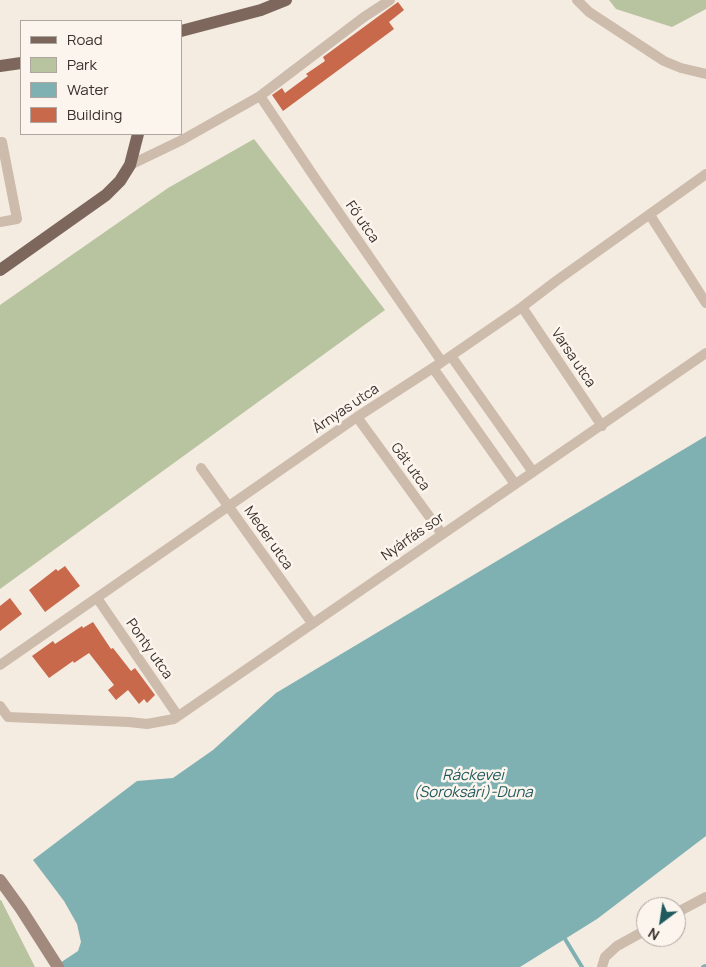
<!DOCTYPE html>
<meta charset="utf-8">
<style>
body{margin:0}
#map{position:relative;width:706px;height:967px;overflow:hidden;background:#f4ebe1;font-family:Manrope,sans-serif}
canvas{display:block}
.legend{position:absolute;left:20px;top:20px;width:162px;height:115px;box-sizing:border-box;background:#fbf5ee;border:1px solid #aea6a0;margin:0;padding:6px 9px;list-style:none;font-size:15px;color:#3b302b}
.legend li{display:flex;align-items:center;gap:10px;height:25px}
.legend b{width:25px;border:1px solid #aea6a0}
.north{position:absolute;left:636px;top:897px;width:50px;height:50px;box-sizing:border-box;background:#fbf5ee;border:1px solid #aea6a0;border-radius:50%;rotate:211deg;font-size:14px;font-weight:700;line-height:20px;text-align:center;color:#3b302b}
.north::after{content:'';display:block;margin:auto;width:18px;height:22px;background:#1f5a5e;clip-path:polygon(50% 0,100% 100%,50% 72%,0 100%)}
</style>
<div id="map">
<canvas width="706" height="967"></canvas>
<ul class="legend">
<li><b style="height:6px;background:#7d675c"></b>Road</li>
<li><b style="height:14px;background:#b8c4a0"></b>Park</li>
<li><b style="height:14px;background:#7fb0b2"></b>Water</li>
<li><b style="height:14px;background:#c8694b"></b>Building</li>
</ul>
<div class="north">N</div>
</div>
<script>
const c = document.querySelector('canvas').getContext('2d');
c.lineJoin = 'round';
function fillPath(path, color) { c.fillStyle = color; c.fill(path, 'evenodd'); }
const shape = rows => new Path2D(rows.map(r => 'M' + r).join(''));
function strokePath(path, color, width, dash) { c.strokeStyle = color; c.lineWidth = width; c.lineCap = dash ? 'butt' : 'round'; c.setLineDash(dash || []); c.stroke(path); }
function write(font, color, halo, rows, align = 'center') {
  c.font = font + ' Manrope,sans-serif'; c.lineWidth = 5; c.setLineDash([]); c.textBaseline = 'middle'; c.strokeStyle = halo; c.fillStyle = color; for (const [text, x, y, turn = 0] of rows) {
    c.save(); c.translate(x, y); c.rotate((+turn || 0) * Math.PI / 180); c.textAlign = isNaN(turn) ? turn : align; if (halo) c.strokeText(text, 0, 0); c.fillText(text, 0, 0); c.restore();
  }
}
const green = shape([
 [609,0,706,0,706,9,672,27,616,9],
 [254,139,385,310,0,589,0,305,168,188],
 [0,900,1,900,35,967,0,967]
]);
const water = shape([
 [706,436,706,836,597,919,520,967,54,967,78,951,81,942,77,924,64,901,33,860,137,781,173,778,213,750,276,693]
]);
const stream = shape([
 [565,939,582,967],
 [703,967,706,966]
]);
const building = shape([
 [398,2,404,10,389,22,394,29,283,111,272,95,282,88,285,93,308,76,306,74,325,61,323,57],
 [65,566,80,586,45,612,29,590,56,569,58,571],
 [10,598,22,614,0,631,0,606],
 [93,622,111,649,113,648,131,671,135,668,155,695,147,703,144,699,139,704,128,690,116,700,108,690,114,685,89,653,74,663,73,661,49,678,32,656,53,641,55,644,82,626,83,628]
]);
const street = shape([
 [577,0,589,12,664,61,681,68,706,74],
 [260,96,315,178,442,362],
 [0,142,2,142,17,219,0,222],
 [130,165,182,140,260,96,364,17,390,0],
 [650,215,706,303],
 [522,307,602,426],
 [451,356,533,472],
 [433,368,515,484],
 [357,417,442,534],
 [201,468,312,623],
 [97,598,178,716],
 [0,665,357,417,442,362,522,307,556,281,706,174],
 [0,706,8,717,129,722,147,724,174,719,706,353],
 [676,913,706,897],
 [602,967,605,957,617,946,646,930]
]);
const secondary = shape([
 [0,880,21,909,58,967]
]);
const primary = shape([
 [181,31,261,10,286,0],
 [0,66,21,63],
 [0,270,106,195,120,181,130,165,138,134]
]);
const streetNames = [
 ["Fő utca",362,222,55],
 ["Varsa utca",573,358,56],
 ["Árnyas utca",346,409,-34],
 ["Gát utca",410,467,54],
 ["Nyárfás sor",413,537,-35],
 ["Meder utca",268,538,55],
 ["Ponty utca",149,649,55]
];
const waterNames = [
 ["Ráckevei",473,776],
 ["(Soroksári)-Duna",473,793]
];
fillPath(green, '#b8c4a0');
fillPath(water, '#7fb0b2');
strokePath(stream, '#7fb0b2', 4);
fillPath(building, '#c8694b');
strokePath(street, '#cdbbac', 10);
strokePath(secondary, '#a18a7d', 12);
strokePath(primary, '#7d675c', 12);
write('14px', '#3b302b', '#fbf5ee', streetNames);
write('italic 15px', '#1f5a5e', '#fbf5ee', waterNames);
</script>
